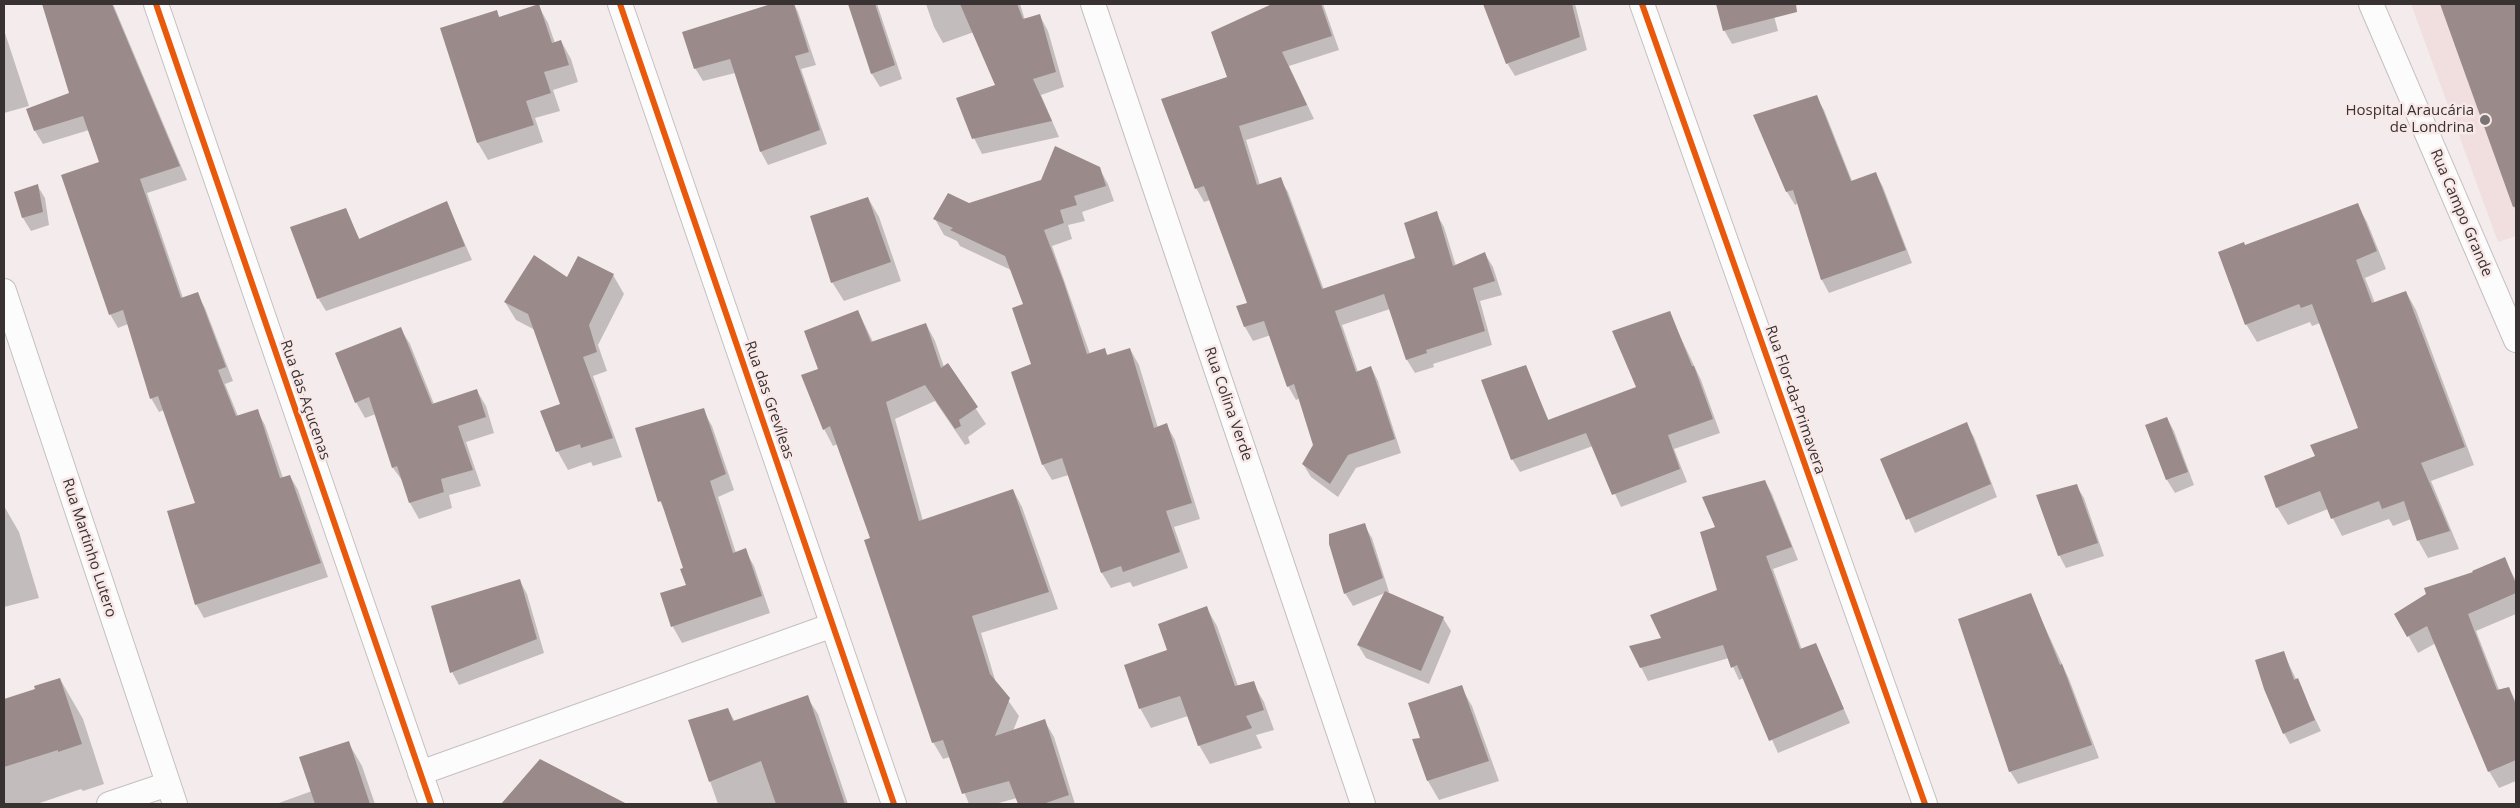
<!DOCTYPE html>
<meta charset="utf-8">
<style>
body{margin:0}
#map{position:relative;width:2520px;height:808px;overflow:hidden;background:#f4ecec;font-family:"Open Sans",sans-serif}
canvas{display:block}
.frame{position:absolute;inset:0;border:5px solid #383232;pointer-events:none}
</style>
<div id="map">
<canvas width="2520" height="808"></canvas>
<div class="frame"></div>
</div>
<script>
const c = document.querySelector('canvas').getContext('2d');
c.lineJoin = 'round';
function fillPath(path, color) { c.fillStyle = color; c.fill(path, 'evenodd'); }
const shape = rows => new Path2D(rows.map(r => 'M' + r).join(''));
function strokePath(path, color, width, dash) { c.strokeStyle = color; c.lineWidth = width; c.lineCap = dash ? 'butt' : 'round'; c.setLineDash(dash || []); c.stroke(path); }
function write(font, color, halo, rows, align = 'center') {
  c.font = font + ' "Open Sans",sans-serif'; c.lineWidth = 5; c.setLineDash([]); c.textBaseline = 'middle'; c.strokeStyle = halo; c.fillStyle = color; for (const [text, x, y, turn = 0] of rows) {
    c.save(); c.translate(x, y); c.rotate((+turn || 0) * Math.PI / 180); c.textAlign = isNaN(turn) ? turn : align; if (halo) c.strokeText(text, 0, 0); c.fillText(text, 0, 0); c.restore();
  }
}
const built = shape([
 [2411,4,2516,4,2516,236,2498,242]
]);
const shadow = shape([
 [43,4,113,4,187,180,147,193,183,298,197,294,205,308,233,381,225,384,238,416,257,411,265,425,283,478,290,476,298,490,328,577,204,618,196,604,197,504,164,410,159,412,151,398,128,324,118,328,110,314,100,163,89,130,43,144,35,131,70,93],
 [775,4,794,4,798,12,816,65,801,69,827,144,768,165,761,152,735,73,703,81,695,68,683,33],
 [849,4,877,4,902,79,880,87,872,74],
 [926,4,1020,4,1025,20,1040,16,1048,31,1064,87,1041,95,1059,137,982,154,974,138,996,85,974,32,943,43,934,27],
 [1275,4,1323,4,1339,50,1289,66,1314,119,1246,140,1260,185,1280,179,1288,192,1324,290,1416,258,1436,213,1444,227,1456,266,1485,254,1493,267,1502,295,1480,301,1492,345,1433,364,1434,367,1415,373,1407,360,1390,309,1342,325,1358,372,1371,367,1378,381,1401,453,1356,468,1338,497,1311,477,1303,464,1314,445,1300,398,1296,400,1288,386,1271,335,1253,341,1245,327,1238,307,1249,303,1210,200,1204,202,1196,188,1229,78,1213,32],
 [1485,4,1575,4,1587,50,1515,76,1507,63],
 [1717,4,1771,4,1778,31,1732,44,1724,30],
 [2441,4,2516,4,2516,212],
 [538,5,548,23,555,43,561,41,571,59,578,82,553,90,560,111,535,118,543,142,488,160,478,143,496,11,500,18],
 [4,30,29,106,4,113],
 [1816,97,1824,110,1852,181,1876,174,1883,187,1912,263,1829,293,1822,280,1798,203,1795,205,1787,192],
 [1099,168,1108,184,1114,201,1082,212,1085,221,1068,225,1072,239,1052,246,1090,354,1104,349,1108,356,1130,349,1139,365,1158,428,1166,424,1175,440,1200,519,1174,527,1188,568,1133,587,1130,582,1111,588,1102,573,1069,475,1052,480,1043,465,1012,372,1032,365,1024,305,1011,270,960,246,957,241,944,235,935,219,969,204],
 [37,185,45,198,49,225,31,231,23,218,15,193],
 [868,198,879,217,901,281,844,301,832,282],
 [447,203,472,260,326,311,318,298,345,209,360,240],
 [2357,204,2367,222,2386,269,2365,278,2375,303,2406,292,2416,310,2474,465,2431,481,2459,549,2428,558,2418,540,2411,519,2393,526,2389,519,2342,536,2328,509,2288,525,2277,507,2316,457,2360,429,2320,323,2312,326,2310,322,2257,342,2246,324,2245,247],
 [613,275,624,294,598,345,607,371,593,376,622,457,593,466,591,462,568,470,558,452,542,412,562,404,535,330,516,320,505,302,568,279],
 [858,311,873,342,926,324,935,341,944,367,947,365,986,424,968,437,970,443,965,445,935,401,895,419,923,521,1013,490,1022,507,1058,609,981,633,996,683,1019,716,1013,731,1044,720,1054,737,1075,804,1019,804,1017,798,995,804,969,804,950,757,943,759,933,742,872,539,838,444,833,446,824,429,820,369],
 [1669,313,1701,380,1720,433,1674,449,1687,482,1621,507,1593,446,1520,472,1512,459,1525,366,1549,421,1638,388],
 [400,328,410,344,434,404,477,391,486,406,494,433,466,442,481,486,449,495,452,508,419,519,410,503,404,483,393,468,376,414,365,418,356,402],
 [703,410,712,426,734,490,718,497,736,553,745,550,754,566,770,613,682,643,673,627,661,594,688,586,685,569,665,511,660,501],
 [2167,418,2174,431,2194,485,2175,493,2167,480],
 [1966,424,1974,437,1997,497,1915,533,1882,459],
 [1765,481,1772,494,1798,560,1773,569,1802,650,1816,645,1850,723,1778,753,1744,678,1739,680,1729,658,1648,681,1631,647,1662,639,1718,591,1717,528],
 [2076,485,2084,498,2104,556,2066,568,2059,555],
 [4,506,19,532,39,598,4,607],
 [1364,525,1372,538,1389,592,1386,593,1443,618,1451,631,1429,684,1366,658,1358,645,1385,593,1353,606,1345,593],
 [2504,558,2516,581,2516,614,2476,631,2499,690,2509,688,2516,702,2516,781,2499,788,2489,771,2436,643,2418,653,2396,614],
 [520,581,527,594,544,653,459,685,452,672],
 [2030,595,2069,679,2099,758,2018,784,2010,771],
 [1206,607,1217,626,1238,686,1253,683,1264,702,1274,730,1256,735,1262,748,1210,764,1199,745,1188,716,1151,728,1140,708,1169,651],
 [2283,652,2321,731,2290,744,2284,733],
 [60,679,83,719,104,784,83,791,81,789,37,804,4,804,4,700,36,690],
 [1461,687,1472,706,1499,781,1439,800,1428,781,1422,739],
 [807,697,818,714,848,804,718,804,689,721,728,709,735,722],
 [348,742,362,766,375,804,276,804,312,791],
 [540,761,615,800,618,804,502,804]
]);
const building = shape([
 [42,4,112,4,180,166,140,179,181,298,198,292,226,367,218,370,236,416,258,409,280,478,290,475,321,563,195,605,167,511,195,503,158,396,150,399,123,310,109,315,61,175,99,162,83,116,34,131,26,109,69,93],
 [539,4,552,43,561,40,569,65,544,72,551,93,526,101,534,125,477,143,440,28,497,10,499,17],
 [771,4,794,4,809,52,795,56,820,130,760,152,730,59,694,69,682,32],
 [848,4,875,4,895,65,871,74],
 [960,4,1017,4,1023,19,1040,14,1056,72,1033,79,1052,121,972,139,956,98,995,85],
 [1272,4,1321,4,1332,36,1282,52,1307,105,1239,126,1257,185,1281,177,1322,289,1415,258,1404,223,1437,211,1453,266,1485,252,1495,281,1473,288,1485,331,1426,350,1427,353,1406,360,1384,294,1335,311,1356,372,1371,366,1395,439,1348,455,1330,484,1302,464,1313,445,1294,384,1287,387,1264,321,1244,327,1236,306,1247,303,1204,186,1195,189,1161,99,1227,77,1211,32],
 [1483,4,1572,4,1580,37,1506,64],
 [1716,4,1796,4,1797,12,1723,31],
 [2440,4,2516,4,2516,206,2513,207],
 [1817,95,1851,181,1876,172,1906,250,1821,280,1793,190,1786,192,1753,115],
 [1055,146,1100,167,1106,186,1074,196,1077,205,1060,210,1064,223,1044,230,1064,283,1087,354,1105,348,1107,355,1130,348,1154,428,1167,423,1192,503,1166,511,1180,552,1123,572,1121,566,1101,573,1062,458,1042,465,1011,372,1031,364,1012,308,1023,304,1005,256,950,230,953,228,933,219,948,193,969,203,1041,180],
 [38,184,43,212,22,218,14,192],
 [868,197,891,262,831,283,810,216],
 [447,201,465,246,317,299,290,227,346,208,359,239],
 [2358,203,2377,251,2356,260,2372,303,2406,291,2465,447,2421,463,2450,531,2417,541,2404,501,2382,509,2379,501,2331,519,2320,491,2276,508,2264,476,2315,456,2310,445,2358,428,2312,304,2301,308,2299,304,2245,325,2218,252,2244,242,2245,245],
 [534,255,567,277,578,256,614,274,589,325,597,352,583,357,613,438,581,448,580,444,556,452,540,411,560,404,528,314,504,302],
 [858,310,871,342,926,323,941,368,948,363,978,407,959,420,961,426,955,429,925,385,886,402,919,521,1013,489,1049,592,972,616,990,674,1010,698,995,736,1045,719,1069,795,1043,804,1018,804,1009,781,962,794,943,740,932,743,864,540,870,538,830,426,823,430,801,375,818,369,804,331],
 [1670,311,1692,366,1694,366,1713,419,1668,435,1680,469,1612,495,1586,433,1511,460,1481,380,1526,365,1548,420,1636,387,1612,331],
 [401,327,432,404,477,389,486,417,458,426,473,470,441,479,444,492,409,503,397,466,392,468,369,397,355,403,335,353],
 [704,408,726,474,710,481,733,553,746,548,762,596,671,627,660,593,686,585,680,569,683,568,661,501,658,502,635,428],
 [2167,417,2188,472,2166,480,2145,425],
 [1967,422,1991,484,1906,520,1880,459],
 [1765,480,1792,547,1766,556,1800,649,1816,643,1844,709,1769,741,1737,665,1731,668,1723,645,1640,668,1629,646,1661,638,1650,615,1717,590,1700,532,1715,527,1702,497],
 [2077,484,2098,543,2058,556,2036,495],
 [1365,523,1383,578,1344,594,1329,544,1329,534],
 [2505,557,2516,584,2516,593,2468,614,2497,690,2509,687,2516,705,2516,760,2488,772,2427,626,2407,637,2394,614,2426,594,2424,588,2473,572,2472,571],
 [520,579,537,639,450,673,431,606],
 [1385,591,1444,617,1421,671,1357,645],
 [2031,593,2060,665,2062,664,2092,745,2009,772,1958,619],
 [1207,606,1235,686,1254,681,1264,710,1246,716,1252,728,1198,746,1180,696,1139,709,1124,665,1167,650,1158,624],
 [2284,651,2294,680,2298,678,2315,720,2283,734,2264,689,2255,660],
 [60,678,82,744,58,752,58,750,4,767,4,699,35,689,34,686],
 [1462,685,1489,761,1427,781,1412,739,1420,738,1408,703],
 [808,695,845,804,776,804,761,761,709,782,688,720,728,708,733,721],
 [349,741,370,804,315,804,299,757],
 [540,759,627,804,501,804]
]);
const street = shape([
 [156,4,431,804],
 [620,4,894,804],
 [1093,4,1363,804],
 [1642,4,1925,804],
 [2371,4,2516,340],
 [4,291,175,804],
 [420,773,833,625],
 [109,804,168,784]
]);
const cycleway = shape([
 [156,4,431,804],
 [620,4,894,804],
 [1642,4,1925,804]
]);
const markers = [
 [2485,120,6,"#7a7373"]
];
const poiNames = [
 ["Hospital Araucária",2474,111],
 ["de Londrina",2474,128]
];
const streetNames = [
 ["Rua Campo Grande",2461,213,67],
 ["Rua das Açucenas",305,400,71],
 ["Rua das Grevíleas",769,400,71],
 ["Rua Flor-da-Primavera",1795,400,71],
 ["Rua Colina Verde",1228,404,71],
 ["Rua Martinho Lutero",89,548,72]
];
fillPath(built, '#f0dfde');
fillPath(shadow, '#0003');
fillPath(building, '#9b8a8a');
strokePath(street, '#c5bfbf', 26);
strokePath(street, '#fdfcfc', 24);
strokePath(cycleway, '#e8590c', 6);
for (const [x, y, r, color] of markers) { const dot = new Path2D(); dot.arc(x, y, r, 0, 2 * Math.PI); c.fillStyle = color; c.fill(dot); strokePath(dot, '#f8e9e8', 2); }
write('15px', '#383232', '#f8e9e8', poiNames, 'right');
write('15px', '#383232', '#f8e9e8', streetNames);
</script>
